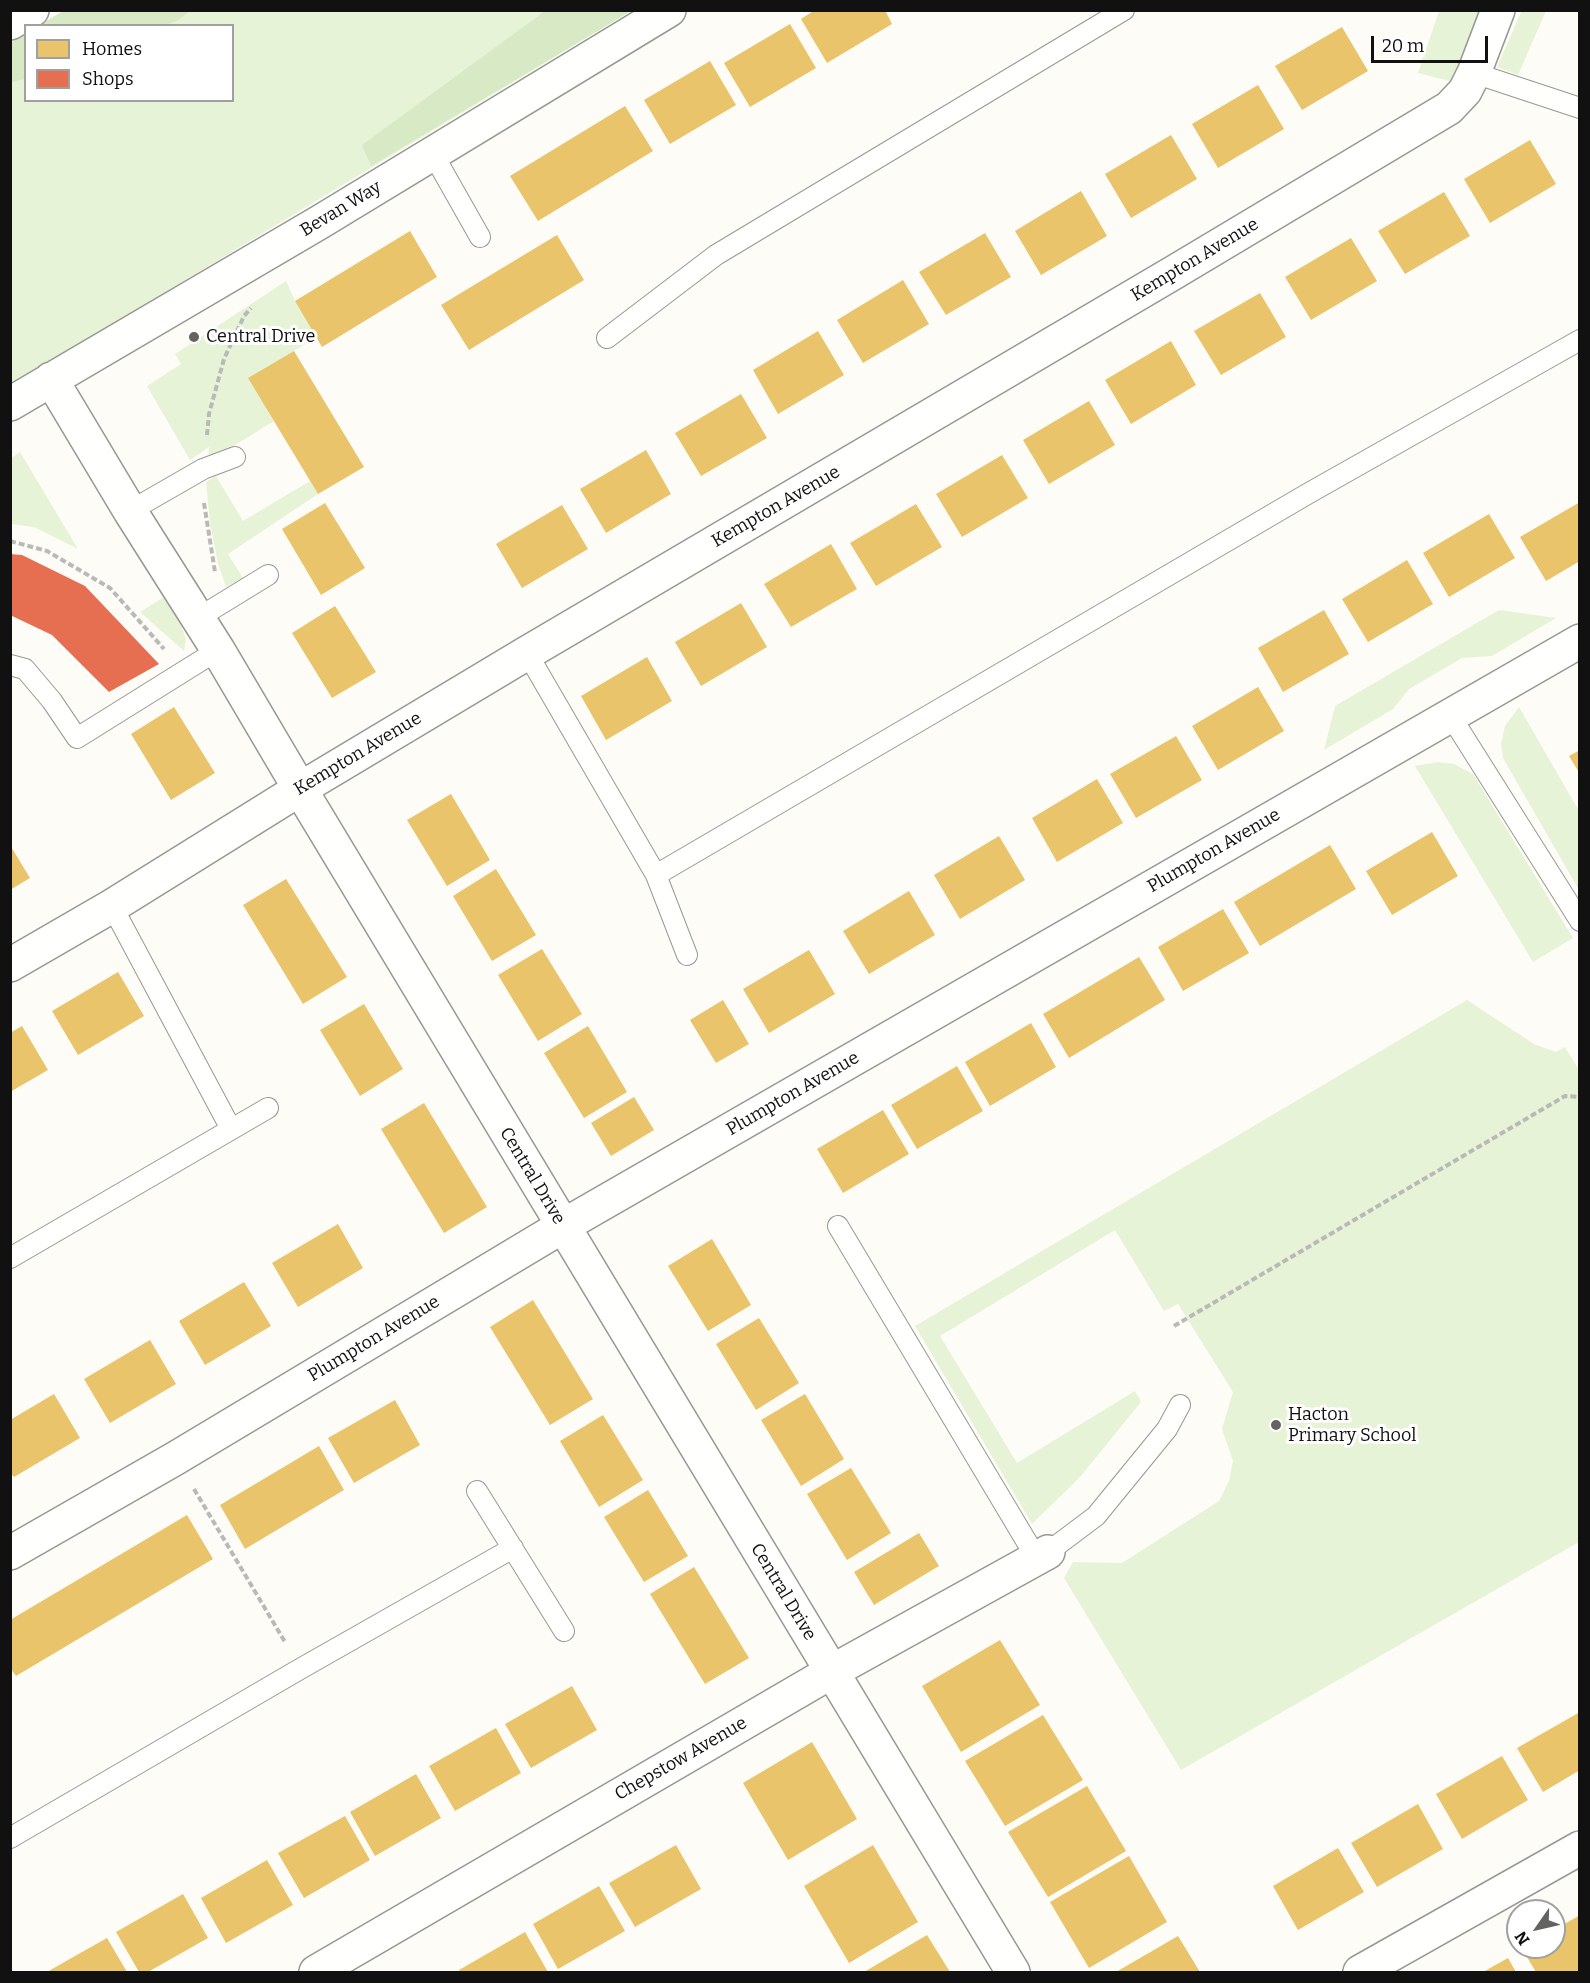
<!DOCTYPE html>
<style>
body{margin:0}
#map{position:relative;width:1590px;height:1983px;overflow:hidden;background:#fdfcf7;font-family:Bitter,serif}
canvas{display:block}
.frame{position:absolute;inset:0;border:12px solid #111;pointer-events:none}
.legend{position:absolute;left:24px;top:24px;width:210px;height:78px;box-sizing:border-box;background:#fff;border:2px solid #a0a0a0;margin:0;padding:8px 10px;list-style:none;font-size:18px;color:#111}
.legend li{display:flex;align-items:center;gap:12px;height:30px}
.legend b{width:30px;border:2px solid #a0a0a0}
.north{position:absolute;left:1506px;top:1899px;width:60px;height:60px;box-sizing:border-box;background:#fff;border:2px solid #a0a0a0;border-radius:50%;rotate:236deg;font-size:16px;font-weight:700;line-height:24px;text-align:center;color:#111}
.north::after{content:'';display:block;margin:auto;width:21px;height:27px;background:#646362;clip-path:polygon(50% 0,100% 100%,50% 72%,0 100%)}
.scale{position:absolute;left:1371px;top:36px;width:117px;height:27px;box-sizing:border-box;border:3px solid #111;border-top:0;padding-left:8px;font-size:18px;line-height:21px;white-space:nowrap;color:#111;-webkit-text-stroke:4px #fff;paint-order:stroke}
</style>
<div id="map">
<canvas width="1590" height="1983"></canvas>
<div class="frame"></div>
<ul class="legend">
<li><b style="height:16px;background:#e9c46a"></b>Homes</li>
<li><b style="height:16px;background:#e76f51"></b>Shops</li>
</ul>
<div class="north">N</div>
<div class="scale">20 m</div>
</div>
<script>
const c = document.querySelector('canvas').getContext('2d');
c.lineJoin = 'round';
function fillPath(path, color) { c.fillStyle = color; c.fill(path, 'evenodd'); }
const shape = rows => new Path2D(rows.map(r => 'M' + r).join(''));
function strokePath(path, color, width, dash) { c.strokeStyle = color; c.lineWidth = width; c.lineCap = dash ? 'butt' : 'round'; c.setLineDash(dash || []); c.stroke(path); }
function write(font, color, halo, rows, align = 'center') {
  c.font = font + ' Bitter,serif'; c.lineWidth = 6; c.setLineDash([]); c.textBaseline = 'middle'; c.strokeStyle = halo; c.fillStyle = color; for (const [text, x, y, turn = 0] of rows) {
    c.save(); c.translate(x, y); c.rotate((+turn || 0) * Math.PI / 180); c.textAlign = isNaN(turn) ? turn : align; if (halo) c.strokeText(text, 0, 0); c.fillText(text, 0, 0); c.restore();
  }
}
const green = shape([
 [64,10,631,11,11,385,10,43,25,34,26,100,232,100,232,26,39,25],
 [1522,10,1546,11,1518,75,1497,67],
 [1439,11,1479,11,1453,82,1418,73],
 [286,281,295,301,317,337,249,378,274,421,208,462,209,447,190,460,147,386,181,364,175,354],
 [20,452,78,549,34,527,11,524,11,458],
 [216,476,243,521,310,481,318,494,228,554,243,578,226,587,218,564,210,523,206,482],
 [169,594,186,639,184,651,140,612],
 [1499,610,1556,618,1492,656,1462,658,1409,689,1393,709,1324,750,1335,706],
 [1519,707,1579,811,1579,890,1503,758,1501,744,1505,726],
 [1438,762,1454,764,1473,774,1573,938,1533,962,1415,766],
 [1467,1000,1534,1044,1556,1052,1565,1047,1579,1070,1579,1542,1181,1770,1064,1578,1073,1562,1122,1563,1219,1501,1229,1481,1233,1461,1222,1429,1233,1392,1178,1304,1164,1311,1115,1230,940,1336,1017,1463,1135,1391,1141,1402,1080,1477,1032,1524,915,1326]
]);
const forest = shape([
 [64,11,64,10,190,11,177,21,165,25,39,25],
 [545,11,631,11,371,166,362,145],
 [25,34,25,79,11,82,11,43]
]);
const homes = shape([
 [815,10,885,10,892,24,827,63,801,19],
 [790,24,816,68,750,107,724,63],
 [1342,27,1368,71,1302,110,1275,66],
 [710,61,736,105,670,144,644,100],
 [1258,85,1284,129,1218,168,1192,124],
 [625,106,653,151,538,221,510,176],
 [1171,135,1197,179,1131,218,1105,174],
 [1530,140,1556,184,1490,223,1464,179],
 [1081,191,1107,236,1041,275,1015,231],
 [1444,192,1470,236,1405,274,1378,231],
 [410,231,437,277,322,347,295,301],
 [985,233,1011,277,946,315,919,272],
 [557,235,584,280,469,350,441,305],
 [1351,238,1377,281,1311,320,1285,277],
 [903,280,929,324,863,363,837,320],
 [1260,293,1286,337,1221,375,1194,331],
 [818,331,844,375,778,414,753,370],
 [1171,341,1196,385,1131,424,1105,380],
 [294,351,364,467,318,494,248,378],
 [741,394,767,438,701,476,675,433],
 [1089,401,1115,445,1049,484,1023,440],
 [646,450,671,494,606,533,580,489],
 [1002,455,1028,498,962,537,936,494],
 [1580,502,1580,561,1546,581,1520,537],
 [325,503,365,568,321,595,282,529],
 [916,504,942,547,876,586,850,543],
 [562,505,588,549,522,588,496,544],
 [1489,514,1515,558,1449,597,1423,553],
 [831,544,857,589,791,627,764,584],
 [1407,560,1433,604,1368,642,1342,599],
 [741,603,767,647,701,686,675,642],
 [335,606,376,672,332,698,292,633],
 [1324,610,1349,654,1283,692,1258,648],
 [647,657,672,701,606,740,581,696],
 [1258,687,1284,731,1218,770,1192,726],
 [174,707,215,773,171,800,131,734],
 [1176,736,1202,780,1136,818,1110,774],
 [1580,750,1580,774,1569,756],
 [1097,779,1123,823,1057,862,1032,818],
 [451,794,490,860,447,886,407,820],
 [1432,832,1458,876,1392,915,1366,871],
 [999,836,1025,880,960,919,934,875],
 [10,845,30,878,10,890],
 [1330,845,1356,889,1260,946,1234,902],
 [496,869,536,935,492,961,453,896],
 [286,879,347,977,303,1004,243,905],
 [909,891,935,935,869,974,843,931],
 [1223,909,1249,953,1183,991,1158,947],
 [542,949,582,1014,538,1041,498,975],
 [809,950,835,994,769,1033,743,989],
 [1139,957,1165,1000,1069,1058,1043,1014],
 [118,972,144,1016,78,1055,52,1011],
 [723,1000,749,1044,716,1063,690,1020],
 [364,1004,403,1069,360,1096,320,1030],
 [1031,1023,1056,1067,990,1106,965,1062],
 [22,1026,48,1070,10,1092,10,1033],
 [588,1026,627,1092,584,1118,544,1053],
 [957,1066,983,1111,917,1149,891,1105],
 [634,1097,654,1130,611,1156,591,1123],
 [424,1103,487,1207,444,1233,381,1129],
 [883,1110,909,1154,843,1193,817,1149],
 [338,1224,363,1268,298,1307,272,1263],
 [712,1239,751,1305,708,1331,668,1266],
 [244,1282,271,1326,205,1365,179,1321],
 [533,1300,593,1399,550,1425,490,1327],
 [759,1318,799,1383,756,1410,716,1344],
 [150,1340,176,1384,110,1423,84,1379],
 [54,1394,80,1438,14,1477,10,1472,10,1420],
 [805,1394,844,1459,801,1486,761,1420],
 [395,1400,420,1445,354,1483,328,1438],
 [603,1415,643,1480,599,1507,560,1441],
 [319,1446,344,1490,245,1549,220,1505],
 [851,1468,891,1533,847,1560,807,1494],
 [648,1490,688,1556,644,1582,604,1517],
 [187,1515,213,1559,16,1676,10,1668,10,1620],
 [919,1533,939,1566,874,1605,854,1572],
 [694,1567,749,1658,705,1684,650,1594],
 [1000,1640,1040,1705,961,1752,922,1686],
 [572,1686,597,1730,531,1768,505,1724],
 [1580,1712,1580,1770,1543,1792,1517,1748],
 [1043,1715,1083,1780,1005,1826,965,1761],
 [496,1728,521,1773,455,1811,429,1766],
 [812,1742,857,1819,788,1860,743,1783],
 [1502,1756,1528,1800,1462,1839,1436,1794],
 [416,1774,441,1818,375,1856,350,1812],
 [1087,1786,1126,1851,1048,1897,1008,1832],
 [1418,1804,1443,1849,1377,1887,1351,1843],
 [345,1816,370,1860,304,1898,278,1853],
 [676,1845,701,1889,635,1927,609,1883],
 [873,1845,918,1922,849,1963,804,1886],
 [1338,1848,1364,1892,1298,1930,1273,1886],
 [1129,1856,1167,1922,1089,1968,1050,1902],
 [267,1860,293,1905,226,1943,201,1898],
 [599,1886,625,1931,558,1969,533,1924],
 [183,1894,208,1938,148,1972,139,1972,116,1932],
 [1580,1915,1580,1972,1536,1972,1522,1949,1525,1947,1554,1947,1554,1930],
 [525,1932,548,1972,460,1972,459,1970],
 [927,1935,950,1972,864,1972],
 [1178,1936,1200,1972,1116,1972],
 [107,1938,127,1972,47,1972,75,1956],
 [1508,1958,1516,1972,1483,1972]
]);
const shops = shape([
 [10,554,22,555,85,586,159,664,109,692,52,635,10,615]
]);
const path = shape([
 [207,435,209,414,224,359,244,316,251,308],
 [204,503,215,572],
 [10,541,47,551,110,588,164,649],
 [1174,1326,1565,1096,1580,1097],
 [194,1489,285,1642]
]);
const lane = shape([
 [1474,73,1580,108],
 [433,154,480,237],
 [607,338,716,255,1124,10],
 [130,511,203,469,235,457],
 [198,618,268,575],
 [527,653,656,875,687,955],
 [10,665,25,669,52,701,77,738,218,650],
 [1450,715,1580,921],
 [656,875,1309,493,1580,340],
 [112,906,231,1129],
 [838,1226,1037,1559],
 [10,1258,268,1108],
 [477,1491,564,1631],
 [1048,1552,1096,1516,1167,1429,1180,1405],
 [10,1838,300,1669,513,1548]
]);
const street = shape([
 [10,23,32,10],
 [51,379,130,511,218,650,300,789,1013,1972],
 [10,404,320,222,669,10],
 [10,965,112,906,300,789,527,653,1173,273,1449,108,1465,91,1474,73,1498,10],
 [10,1553,176,1458,563,1226,1580,641],
 [316,1972,831,1672,1048,1552],
 [1360,1972,1580,1848]
]);
const markers = [
 [194,337,6,"#646362"],
 [1276,1425,6,"#646362"]
];
const streetNames = [
 ["Bevan Way",341,209,-31],
 ["Kempton Avenue",1195,260,-31],
 ["Kempton Avenue",776,507,-30],
 ["Kempton Avenue",358,754,-31],
 ["Plumpton Avenue",1214,851,-30],
 ["Plumpton Avenue",793,1094,-30],
 ["Central Drive",532,1176,59],
 ["Plumpton Avenue",374,1339,-31],
 ["Central Drive",783,1592,59],
 ["Chepstow Avenue",681,1759,-30]
];
const poiNames = [
 ["Central Drive",206,337],
 ["Hacton",1288,1415],
 ["Primary School",1288,1436]
];
fillPath(green, '#e7f3d7');
fillPath(forest, '#d8eac5');
fillPath(homes, '#e9c46a');
fillPath(shops, '#e76f51');
strokePath(lane, '#979795', 22);
strokePath(street, '#979795', 36);
strokePath(path, '#b9b9b8', 4, [6, 3]);
strokePath(lane, '#fffffe', 20);
strokePath(street, '#fffffe', 33);
for (const [x, y, r, color] of markers) { const dot = new Path2D(); dot.arc(x, y, r, 0, 2 * Math.PI); c.fillStyle = color; c.fill(dot); strokePath(dot, '#fff', 2); }
write('18px', '#111', '#fff', streetNames);
write('18px', '#111', '#fff', poiNames, 'left');
</script>
